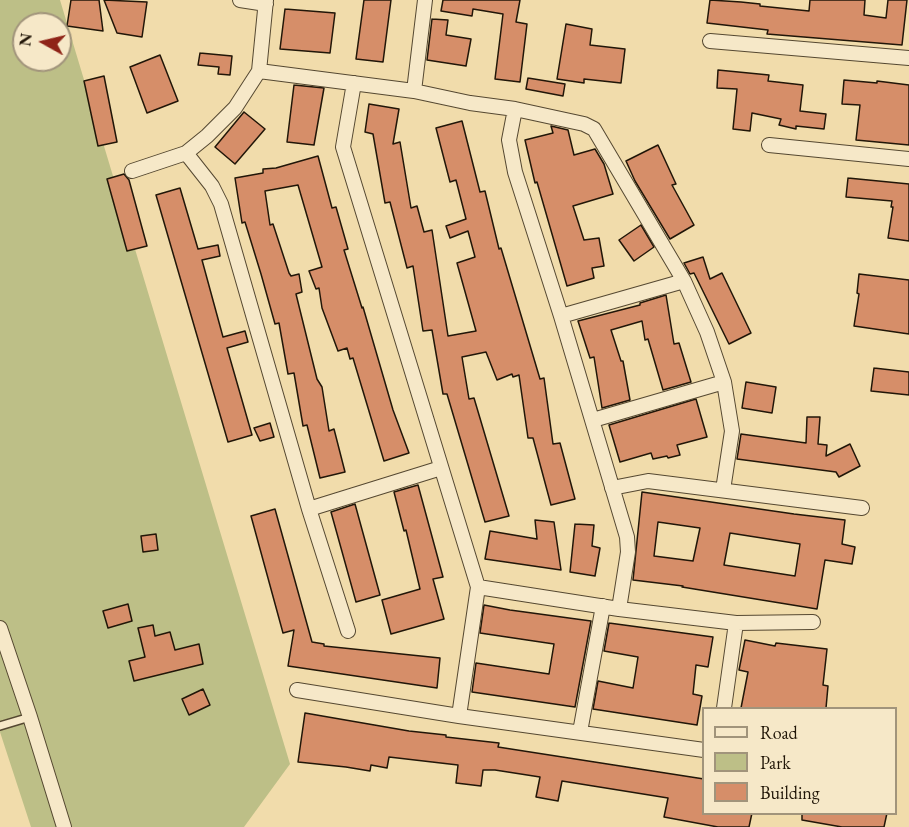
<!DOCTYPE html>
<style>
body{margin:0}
#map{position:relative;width:909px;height:827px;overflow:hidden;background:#f1dcab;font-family:"EB Garamond",serif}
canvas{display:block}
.legend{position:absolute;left:702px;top:707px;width:195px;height:108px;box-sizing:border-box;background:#f6e8c8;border:2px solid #a1947b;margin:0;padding:8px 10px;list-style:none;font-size:18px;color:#211608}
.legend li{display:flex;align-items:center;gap:12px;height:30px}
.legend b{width:30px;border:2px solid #a1947b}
.north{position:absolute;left:12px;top:12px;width:60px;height:60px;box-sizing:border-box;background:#f6e8c8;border:2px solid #a1947b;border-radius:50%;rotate:278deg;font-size:16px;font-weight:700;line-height:24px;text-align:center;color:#211608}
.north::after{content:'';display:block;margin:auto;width:21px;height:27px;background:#8f2418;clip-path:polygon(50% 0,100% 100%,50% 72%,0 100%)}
</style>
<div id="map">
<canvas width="909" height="827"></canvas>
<ul class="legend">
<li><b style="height:8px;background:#f6e8c8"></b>Road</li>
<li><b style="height:16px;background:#bdbf87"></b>Park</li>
<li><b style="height:16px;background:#d68e69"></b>Building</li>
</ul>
<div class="north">N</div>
</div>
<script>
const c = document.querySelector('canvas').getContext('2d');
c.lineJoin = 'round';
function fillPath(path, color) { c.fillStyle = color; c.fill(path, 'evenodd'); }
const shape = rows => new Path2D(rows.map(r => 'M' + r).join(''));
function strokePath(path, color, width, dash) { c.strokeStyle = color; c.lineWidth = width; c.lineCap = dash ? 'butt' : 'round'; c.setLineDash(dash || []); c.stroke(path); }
const green = shape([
 [0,0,60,0,290,764,244,827,31,827,0,732],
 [24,24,60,24,60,60,24,60]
]);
const building = shape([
 [71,0,99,0,103,31,67,26,71,0],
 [104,0,147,2,142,37,117,33,104,0],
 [364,0,391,0,383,62,356,59,364,0],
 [443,0,520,0,516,22,527,24,520,82,495,79,503,14,473,9,472,16,441,11,443,0],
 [710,0,741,2,760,4,760,6,809,11,810,0,865,0,864,15,886,18,888,0,907,0,902,45,767,34,768,30,707,23,710,0],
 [285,9,335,13,330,53,280,49,285,9],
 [432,19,448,20,446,35,471,39,466,66,427,60,432,19],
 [566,24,592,29,590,45,625,49,621,83,584,79,584,83,557,79,566,24],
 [200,53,232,56,230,75,218,74,219,67,198,65,200,53],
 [160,55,178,101,147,113,130,67,160,55],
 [718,70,769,75,768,81,803,85,800,111,826,114,824,129,796,126,796,129,779,125,781,119,752,113,750,131,733,129,737,89,717,88,718,70],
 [104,76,117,142,98,146,84,81,104,76],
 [528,78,565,84,563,96,526,89,528,78],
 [844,80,877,83,877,81,909,85,909,145,856,140,860,105,842,104,844,80],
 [294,85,324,88,314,145,287,142,294,85],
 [369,104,399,109,393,144,400,142,411,208,417,206,424,232,432,230,448,336,476,331,457,263,475,257,468,231,450,238,446,226,466,219,456,180,450,182,436,128,462,121,480,192,485,191,499,249,501,248,540,379,544,378,553,444,560,443,575,499,551,505,533,438,528,438,519,375,513,377,512,374,497,380,486,352,462,357,469,399,474,398,509,516,485,522,447,394,443,394,432,330,423,331,413,266,407,268,390,202,385,203,373,134,365,132,369,104],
 [244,112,265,129,235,164,215,147,244,112],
 [551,126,568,130,574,155,595,149,604,164,613,194,573,206,584,240,599,238,604,266,592,268,594,278,567,286,537,182,535,183,525,140,553,133,551,126],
 [658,145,676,184,672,185,694,225,670,239,635,181,626,161,658,145],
 [318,156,332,208,336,207,348,249,344,250,362,308,363,307,393,410,409,453,384,461,353,358,350,359,347,348,338,351,322,308,319,288,316,289,309,271,322,267,298,185,265,191,270,225,273,224,289,273,291,276,299,274,302,292,296,294,317,379,322,387,329,431,334,429,345,472,320,478,307,425,303,426,294,373,288,374,279,323,275,324,261,274,245,222,242,223,235,178,263,173,263,169,276,168,318,156],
 [124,174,129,180,147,246,127,251,107,179,124,174],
 [848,178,909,184,909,241,888,238,893,207,891,207,892,201,846,197,848,178],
 [180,188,198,249,218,245,220,256,202,260,223,337,245,331,248,342,227,348,252,435,228,442,156,195,180,188],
 [641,225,654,247,634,261,619,240,641,225],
 [703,257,710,279,722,273,751,333,729,344,694,273,690,274,684,263,703,257],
 [859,274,909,280,909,334,854,326,859,294,857,293,859,274],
 [666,295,674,344,679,343,691,382,663,390,648,339,645,340,642,321,611,330,621,361,623,361,630,400,602,408,594,357,590,358,578,321,640,305,640,303,666,295],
 [874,368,909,372,909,395,871,391,874,368],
 [746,382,776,387,772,413,742,408,746,382],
 [696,399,707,437,677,445,680,455,668,458,667,456,653,459,651,453,620,462,609,425,696,399],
 [807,417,820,417,818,444,827,445,826,456,850,444,860,466,839,477,836,472,737,459,741,434,806,443,807,417],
 [270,423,274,437,260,441,254,428,270,423],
 [418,485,443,577,433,579,444,619,391,634,382,600,420,589,406,530,404,531,394,492,418,485],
 [642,492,794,514,845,520,842,544,855,547,852,564,825,560,817,609,682,587,683,586,633,580,642,492],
 [658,522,700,528,693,561,654,556,658,522],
 [730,533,800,544,795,576,724,565,730,533],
 [355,504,380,595,356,602,331,512,355,504],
 [275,509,312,642,324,644,324,646,440,658,437,688,288,666,294,630,283,633,251,516,275,509],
 [535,520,554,522,561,570,485,559,490,531,537,539,535,520],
 [575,524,594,525,592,546,600,548,595,576,570,572,575,524],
 [156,534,158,550,143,552,141,536,156,534],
 [128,604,132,621,108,628,103,611,128,604],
 [484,605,510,610,591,621,575,707,472,692,476,663,549,674,554,644,480,633,484,605],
 [609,623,713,637,708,667,696,665,693,694,702,696,697,725,593,709,598,681,633,688,638,657,604,651,609,623],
 [153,625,155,636,170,632,175,650,199,644,203,664,134,681,129,661,145,657,138,628,153,625],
 [745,640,775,646,776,643,827,649,823,685,828,686,826,708,741,708,748,672,739,670,745,640],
 [203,689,210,705,189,715,182,699,203,689],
 [305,713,409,731,446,735,446,737,499,743,498,747,704,779,704,813,752,813,749,827,718,827,664,817,668,798,562,781,558,801,536,797,540,777,495,770,483,770,481,786,456,783,458,765,389,757,387,768,371,765,370,771,346,767,298,762,305,713],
 [802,813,887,813,884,827,842,827,802,820,802,813]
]);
const lane = shape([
 [0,726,30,717]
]);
const street = shape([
 [240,0,266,4],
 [710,41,909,58],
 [259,71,414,91,470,103,515,109,584,124,594,129,684,281,707,332,724,382,732,431,723,490],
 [354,83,343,147,478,587,459,716],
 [414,91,425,0],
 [515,109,509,140,515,172,561,316,627,537,628,552,619,609],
 [769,145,909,159],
 [186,153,212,186,221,204,309,509,348,631],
 [132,171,186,153,207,136,235,108,259,71,266,0],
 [561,316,684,281],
 [593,420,724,382],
 [612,488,648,481,862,508],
 [309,509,441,468],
 [478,587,619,609,736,623,724,708],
 [736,623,813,622],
 [0,628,30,717,64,827],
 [297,690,459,716,704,750],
 [580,732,603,606]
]);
fillPath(green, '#bdbf87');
fillPath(building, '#d68e69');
strokePath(building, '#211608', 1.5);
strokePath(lane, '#554831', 10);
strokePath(street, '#554831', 16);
strokePath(lane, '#f6e8c8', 7);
strokePath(street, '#f6e8c8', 14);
</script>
